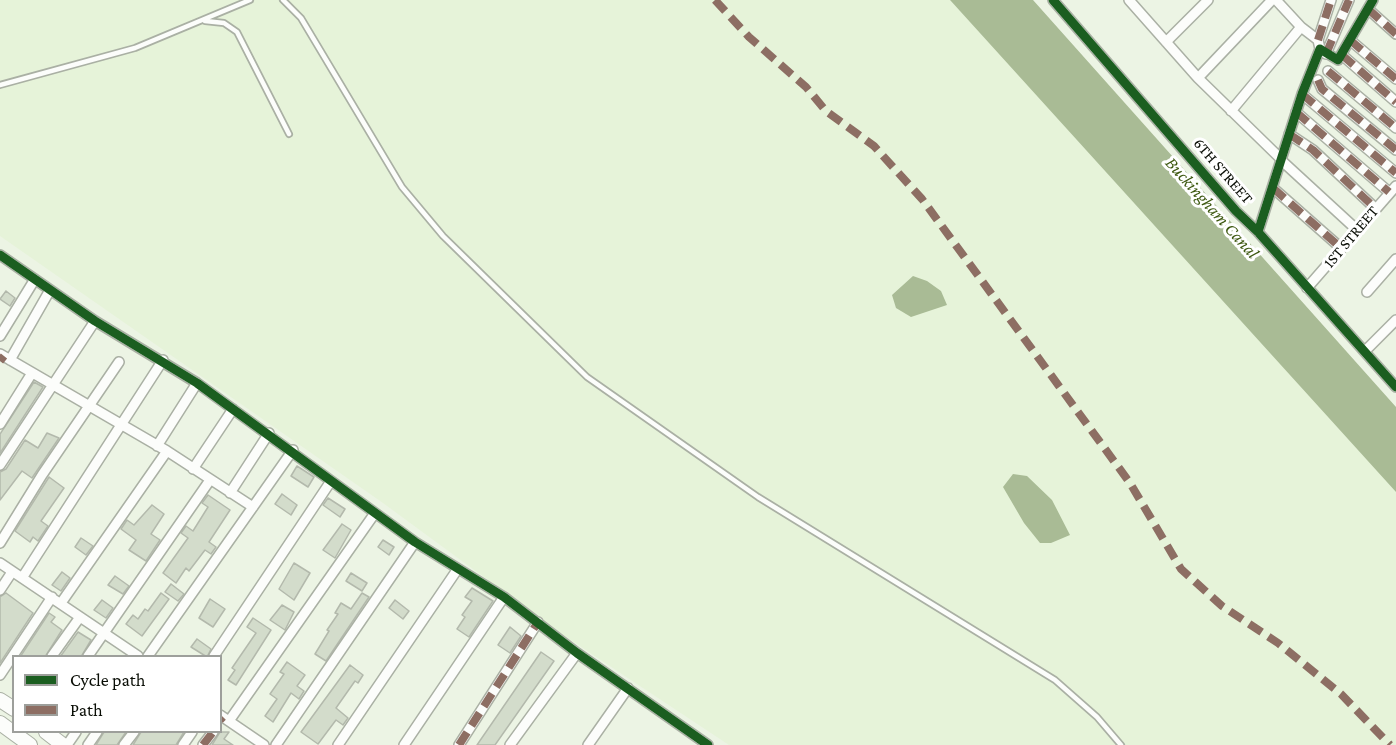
<!DOCTYPE html>
<style>
body{margin:0}
#map{position:relative;width:1396px;height:745px;overflow:hidden;background:#ecf4e4;font-family:"Crimson Pro",serif}
canvas{display:block}
.legend{position:absolute;left:12px;top:655px;width:210px;height:78px;box-sizing:border-box;background:#fff;border:2px solid #9d9f9b;margin:0;padding:8px 10px;list-style:none;font-size:18px;color:#0a0e06}
.legend li{display:flex;align-items:center;gap:12px;height:30px}
.legend b{width:30px;border:2px solid #9d9f9b}
</style>
<div id="map">
<canvas width="1396" height="745"></canvas>
<ul class="legend">
<li><b style="height:8px;background:#1b5e20"></b>Cycle path</li>
<li><b style="height:8px;background:#8d6e63"></b>Path</li>
</ul>
</div>
<script>
const c = document.querySelector('canvas').getContext('2d');
c.lineJoin = 'round';
function fillPath(path, color) { c.fillStyle = color; c.fill(path, 'evenodd'); }
const shape = rows => new Path2D(rows.map(r => 'M' + r).join(''));
function strokePath(path, color, width, dash) { c.strokeStyle = color; c.lineWidth = width; c.lineCap = dash ? 'butt' : 'round'; c.setLineDash(dash || []); c.stroke(path); }
function write(font, color, halo, rows, align = 'center') {
  c.font = font + ' "Crimson Pro",serif'; c.lineWidth = 6; c.setLineDash([]); c.textBaseline = 'middle'; c.strokeStyle = halo; c.fillStyle = color; for (const [text, x, y, turn = 0] of rows) {
    c.save(); c.translate(x, y); c.rotate((+turn || 0) * Math.PI / 180); c.textAlign = isNaN(turn) ? turn : align; if (halo) c.strokeText(text, 0, 0); c.fillText(text, 0, 0); c.restore();
  }
}
const built = shape([
 [0,0,950,0,1396,492,1396,745,729,745,560,633,383,503,0,236]
]);
const water = shape([
 [950,0,1033,0,1396,407,1396,492],
 [913,276,927,281,941,291,947,305,911,317,896,308,892,295],
 [1013,474,1027,476,1052,500,1070,535,1051,543,1040,543,1024,523,1003,487]
]);
const building = shape([
 [6,291,15,298,10,306,0,299,6,291],
 [34,382,43,387,0,453,0,434,34,382],
 [47,433,59,438,32,478,22,471,0,500,0,472,6,469,25,440,38,448,47,433],
 [297,466,314,477,308,487,291,476,297,466],
 [49,477,64,488,41,521,48,526,38,541,33,537,30,542,15,531,49,477],
 [282,494,297,505,291,515,275,504,282,494],
 [208,495,230,510,209,542,216,547,211,554,205,550,189,571,186,568,176,583,163,573,188,538,181,533,186,526,193,531,208,507,202,503,208,495],
 [328,498,345,509,340,517,323,505,328,498],
 [152,505,164,514,151,534,160,540,146,561,129,550,136,540,121,529,127,520,134,525,152,505],
 [342,524,351,530,335,558,323,550,342,524],
 [81,538,93,546,86,555,75,547,81,538],
 [383,540,394,547,389,555,378,547,383,540],
 [294,563,310,573,294,600,279,589,294,563],
 [62,572,70,578,61,591,52,585,62,572],
 [351,573,367,583,362,591,346,581,351,573],
 [115,576,129,586,123,594,108,585,115,576],
 [171,584,184,594,178,601,165,592,171,584],
 [472,588,493,601,469,637,457,629,465,617,462,615,472,601,465,597,472,588],
 [6,593,33,613,0,663,0,597,6,593],
 [161,593,169,599,142,636,126,624,133,615,138,619,145,609,148,611,161,593],
 [362,593,369,597,326,661,315,654,329,631,327,630,338,614,335,613,341,603,351,609,362,593],
 [210,599,225,609,213,627,199,618,210,599],
 [102,600,113,608,106,618,94,610,102,600],
 [395,600,409,611,403,619,389,608,395,600],
 [282,605,294,612,285,630,270,620,282,605],
 [49,613,55,617,51,622,62,630,45,657,20,657,49,613],
 [253,618,271,630,236,685,228,680,235,670,232,668,256,633,247,627,253,618],
 [510,627,521,636,510,653,498,645,510,627],
 [78,632,91,640,81,657,60,657,78,632],
 [197,639,211,649,207,657,191,647,197,639],
 [541,652,554,661,495,745,477,745,541,652],
 [287,662,305,675,297,686,304,691,299,699,291,693,273,722,265,716,277,699,270,694,284,674,280,672,287,662],
 [350,665,363,675,358,683,355,681,336,708,348,718,343,725,336,720,318,744,301,732,350,665],
 [104,732,126,732,117,745,96,745,104,732],
 [141,732,184,732,176,745,133,745,141,732],
 [220,732,229,732,224,739,233,745,212,745,220,732]
]);
const lane = shape([
 [283,0,301,18,402,187,443,236,587,377,758,497,1055,680,1097,717,1121,745],
 [205,21,224,23,237,32,289,134],
 [0,85,135,48,250,0]
]);
const street = shape([
 [1053,0,1236,211,1258,232,1396,387],
 [1129,0,1198,78,1281,159],
 [1276,0,1301,27,1318,40,1320,49],
 [1368,9,1396,34],
 [1318,40,1331,0],
 [1350,40,1396,79],
 [1166,42,1208,0],
 [1326,54,1349,0],
 [1342,55,1396,102],
 [1328,71,1396,128],
 [1198,78,1272,0],
 [1318,80,1322,89,1396,150],
 [1302,94,1396,173],
 [1231,111,1301,27],
 [1296,112,1389,192],
 [1289,134,1313,150,1375,208],
 [1282,161,1356,229],
 [1273,188,1341,248],
 [1258,232,1302,94,1320,49,1338,60,1373,0],
 [0,255,95,321,197,383,415,542,504,597,577,653,708,745],
 [1307,288,1396,186],
 [1367,292,1396,259],
 [0,336,35,279],
 [1365,351,1396,320],
 [0,354,167,451,253,507],
 [10,360,50,290],
 [0,424,32,373],
 [157,446,197,383],
 [0,465,95,321],
 [193,469,233,409],
 [230,493,269,433],
 [0,543,42,475,119,362],
 [0,563,138,656],
 [22,578,163,360],
 [0,590,12,572],
 [61,603,167,451],
 [52,656,80,617],
 [88,656,210,480],
 [148,656,293,450],
 [214,656,331,481],
 [0,675,52,597],
 [220,715,264,745],
 [229,721,375,513],
 [67,745,76,732],
 [88,745,97,732],
 [124,745,134,732],
 [183,745,192,732],
 [203,745,213,732],
 [276,745,415,542],
 [338,745,457,570],
 [404,745,504,597],
 [459,745,538,622],
 [510,745,577,653],
 [588,745,628,688]
]);
const secondary = shape([
 [0,700,14,709],
 [0,723,30,745],
 [46,732,63,745]
]);
const quiet = shape([
 [715,0,749,37,806,87,826,111,874,146,922,199,1130,483,1181,569,1222,606,1278,643,1341,694,1390,745],
 [1368,9,1396,34],
 [1318,40,1331,0],
 [1350,40,1396,79],
 [1326,54,1349,0],
 [1342,55,1396,102],
 [1328,71,1396,128],
 [1318,80,1322,89,1396,150],
 [1302,94,1396,173],
 [1296,112,1389,192],
 [1289,134,1313,150,1375,208],
 [1273,188,1341,248],
 [0,361,4,356],
 [220,720,223,717],
 [203,745,213,732],
 [459,745,538,622]
]);
const cycleway = shape([
 [1053,0,1236,211,1258,232,1396,387],
 [1258,232,1302,94,1320,49,1338,60,1373,0],
 [0,255,95,321,197,383,415,542,504,597,577,653,708,745]
]);
const streetNames = [
 ["6TH STREET",1223,171,49],
 ["1ST STREET",1351,237,-50]
];
const waterNames = [
 ["Buckingham Canal",1212,208,48]
];
fillPath(built, '#e6f3d9');
fillPath(water, '#a9bb95');
fillPath(building, '#d3dccb');
strokePath(building, '#b3b9ac', 1.5);
strokePath(lane, '#aab0a4', 8);
strokePath(street, '#aab0a4', 12);
strokePath(secondary, '#aab0a4', 16);
strokePath(lane, '#fcfdfb', 4.5);
strokePath(street, '#fcfdfb', 9);
strokePath(secondary, '#fcfdfb', 14);
strokePath(quiet, '#8d6e63', 8, [15, 8]);
strokePath(cycleway, '#1b5e20', 9);
write('16px', '#0a0e06', '#fff', streetNames);
write('italic 18px', '#3d5810', '#fff', waterNames);
</script>
